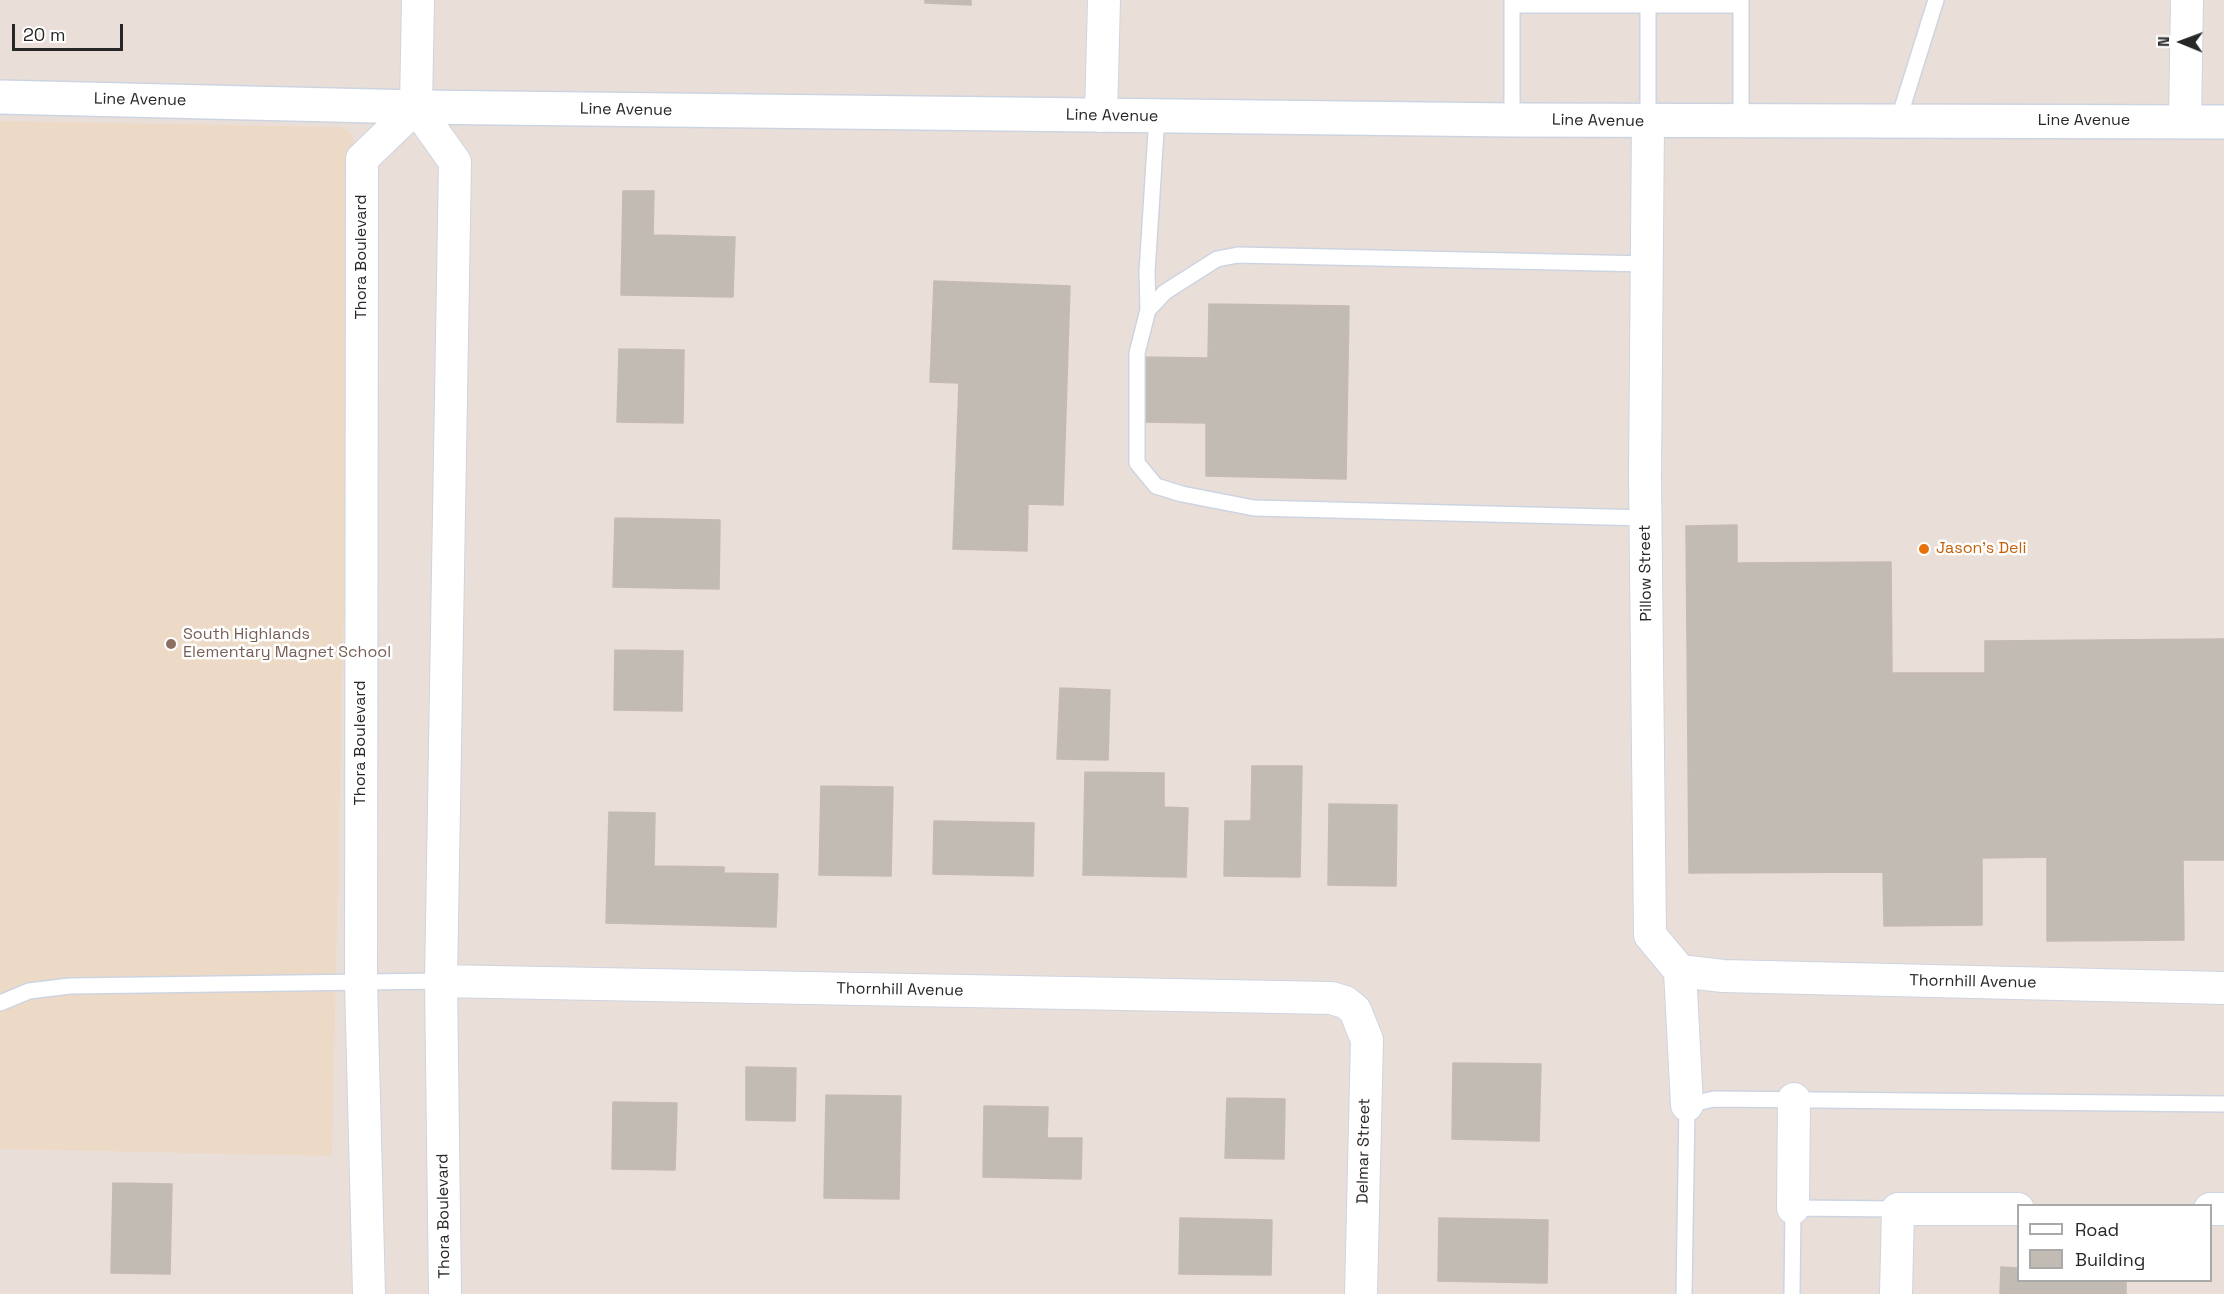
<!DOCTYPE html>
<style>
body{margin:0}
#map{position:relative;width:2224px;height:1294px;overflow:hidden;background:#eadfd8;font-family:"Space Grotesk",sans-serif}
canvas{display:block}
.legend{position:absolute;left:2017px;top:1204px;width:195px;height:78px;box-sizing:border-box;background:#fff;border:2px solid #a9a9a9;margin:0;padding:8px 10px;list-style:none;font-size:18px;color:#272727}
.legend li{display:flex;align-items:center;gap:12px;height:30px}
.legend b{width:30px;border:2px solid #a9a9a9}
.north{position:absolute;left:2152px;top:12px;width:60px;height:60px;-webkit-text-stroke:4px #fff;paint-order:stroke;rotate:271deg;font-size:16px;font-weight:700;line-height:24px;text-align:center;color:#272727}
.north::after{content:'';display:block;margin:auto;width:21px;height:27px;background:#272727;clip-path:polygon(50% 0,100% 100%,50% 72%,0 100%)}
.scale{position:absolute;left:12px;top:24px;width:111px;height:27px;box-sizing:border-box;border:3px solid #272727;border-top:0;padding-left:8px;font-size:18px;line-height:21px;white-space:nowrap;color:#272727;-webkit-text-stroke:4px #fff;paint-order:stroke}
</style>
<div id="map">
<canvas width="2224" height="1294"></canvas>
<ul class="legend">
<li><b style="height:8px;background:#fff"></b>Road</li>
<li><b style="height:16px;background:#c2bbb4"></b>Building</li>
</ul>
<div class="north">N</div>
<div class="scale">20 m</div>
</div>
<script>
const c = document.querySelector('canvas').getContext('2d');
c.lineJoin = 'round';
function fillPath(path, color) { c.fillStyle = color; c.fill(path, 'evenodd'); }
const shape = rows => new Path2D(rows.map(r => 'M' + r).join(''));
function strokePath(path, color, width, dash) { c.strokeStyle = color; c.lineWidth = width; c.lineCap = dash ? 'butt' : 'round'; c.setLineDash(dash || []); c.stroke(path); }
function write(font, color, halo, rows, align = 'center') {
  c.font = font + ' "Space Grotesk",sans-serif'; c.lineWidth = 5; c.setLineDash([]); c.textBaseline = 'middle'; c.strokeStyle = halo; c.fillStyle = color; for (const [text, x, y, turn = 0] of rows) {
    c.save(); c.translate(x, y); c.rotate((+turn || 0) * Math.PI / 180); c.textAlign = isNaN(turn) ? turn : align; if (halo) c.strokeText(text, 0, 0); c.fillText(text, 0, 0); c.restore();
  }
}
const education = shape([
 [0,121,341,127,349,131,354,139,332,1156,0,1149]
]);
const building = shape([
 [925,0,971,0,971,5,925,3,925,0],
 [623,191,654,191,653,235,735,237,733,297,621,295,623,191],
 [934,281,1070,286,1063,505,1028,504,1027,551,953,549,959,383,930,382,934,281],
 [1209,304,1349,306,1346,479,1206,476,1206,423,1140,422,1142,357,1208,358,1209,304],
 [619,349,684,350,683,423,617,422,619,349],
 [615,518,720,520,719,589,613,587,615,518],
 [1737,525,1737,563,1891,562,1892,673,1985,673,1985,641,2224,639,2224,860,2183,860,2184,940,2047,941,2047,857,1982,858,1982,925,1884,926,1883,872,1689,873,1686,526,1737,525],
 [615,650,683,651,682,711,614,710,615,650],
 [1060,688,1110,690,1108,760,1057,759,1060,688],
 [1252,766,1302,766,1300,877,1224,876,1225,821,1251,821,1252,766],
 [1085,772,1164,773,1164,807,1188,808,1186,877,1083,875,1085,772],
 [821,786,893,787,891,876,819,875,821,786],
 [1329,804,1397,805,1396,886,1328,885,1329,804],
 [609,812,655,813,654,866,724,867,724,873,778,874,776,927,606,923,609,812],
 [934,821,1034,823,1033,876,933,874,934,821],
 [1453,1063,1541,1064,1539,1141,1452,1139,1453,1063],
 [746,1067,796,1068,795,1121,746,1120,746,1067],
 [826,1095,901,1096,899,1199,824,1198,826,1095],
 [1227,1098,1285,1099,1284,1159,1225,1158,1227,1098],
 [613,1102,677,1103,675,1170,612,1169,613,1102],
 [984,1106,1048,1107,1047,1138,1082,1138,1081,1179,983,1177,984,1106],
 [113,1183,172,1184,170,1274,111,1273,113,1183],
 [1180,1218,1272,1220,1271,1275,1179,1274,1180,1218],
 [1439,1218,1548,1220,1547,1283,1438,1281,1439,1218],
 [2001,1267,2018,1268,2018,1280,2126,1280,2126,1294,2000,1294,2001,1267]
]);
const lane = shape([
 [1512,5,1741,5],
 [1648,5,1648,121],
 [1512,120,1512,0],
 [1898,121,1936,0],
 [1741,122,1741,0],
 [1148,310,1147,272,1157,116],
 [1646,518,1254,508,1182,494,1156,486,1137,463,1137,353,1148,310,1165,292,1217,259,1238,255,1647,264],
 [0,1003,29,991,70,986,441,981],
 [1684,1294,1687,1105,1714,1099,2224,1104],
 [1792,1294,1793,1208,1898,1209]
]);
const street = shape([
 [418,0,416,107,455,162,441,981,445,1294],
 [1101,116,1104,0],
 [1648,121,1645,476,1650,935,1680,971,1723,976,2224,988],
 [2185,121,2187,0],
 [1680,971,1687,1105],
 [441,981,1331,998,1345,1002,1355,1010,1367,1040,1361,1294],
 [1793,1208,1794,1099],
 [2210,1209,2224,1209],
 [369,1294,361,983,362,159,416,107],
 [1896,1294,1898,1209,2018,1209]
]);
const secondary = shape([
 [0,97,416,107,1512,120,2224,122]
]);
const markers = [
 [1924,549,6,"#e8710a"],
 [171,644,6,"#8d6e63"]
];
const streetNames = [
 ["Line Avenue",140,100,1],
 ["Line Avenue",626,110,1],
 ["Line Avenue",1112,116,1],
 ["Line Avenue",1598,121,1],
 ["Line Avenue",2084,121],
 ["Thora Boulevard",362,257,-90],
 ["Pillow Street",1646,573,-91],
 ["Thora Boulevard",361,743,-90],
 ["Thornhill Avenue",1973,982,1],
 ["Thornhill Avenue",900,990,1],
 ["Delmar Street",1364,1151,-89],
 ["Thora Boulevard",444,1216,-91]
];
const foodNames = [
 ["Jason's Deli",1936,549]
];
const educationNames = [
 ["South Highlands",183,635],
 ["Elementary Magnet School",183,653]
];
fillPath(education, '#eddac6');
fillPath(building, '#c2bbb4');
strokePath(building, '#c5bbb2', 1.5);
strokePath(lane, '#cdd4e1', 18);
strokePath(street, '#cdd4e1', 34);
strokePath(secondary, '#cdd4e1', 36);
strokePath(lane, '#fff', 15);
strokePath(street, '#fff', 32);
strokePath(secondary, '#fff', 33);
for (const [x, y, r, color] of markers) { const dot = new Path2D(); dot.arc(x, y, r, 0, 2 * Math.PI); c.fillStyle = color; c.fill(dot); strokePath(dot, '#fff', 2); }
write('16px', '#272727', '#fff', streetNames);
write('16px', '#c56008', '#fff', foodNames, 'left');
write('16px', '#785e54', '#fff', educationNames, 'left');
</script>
